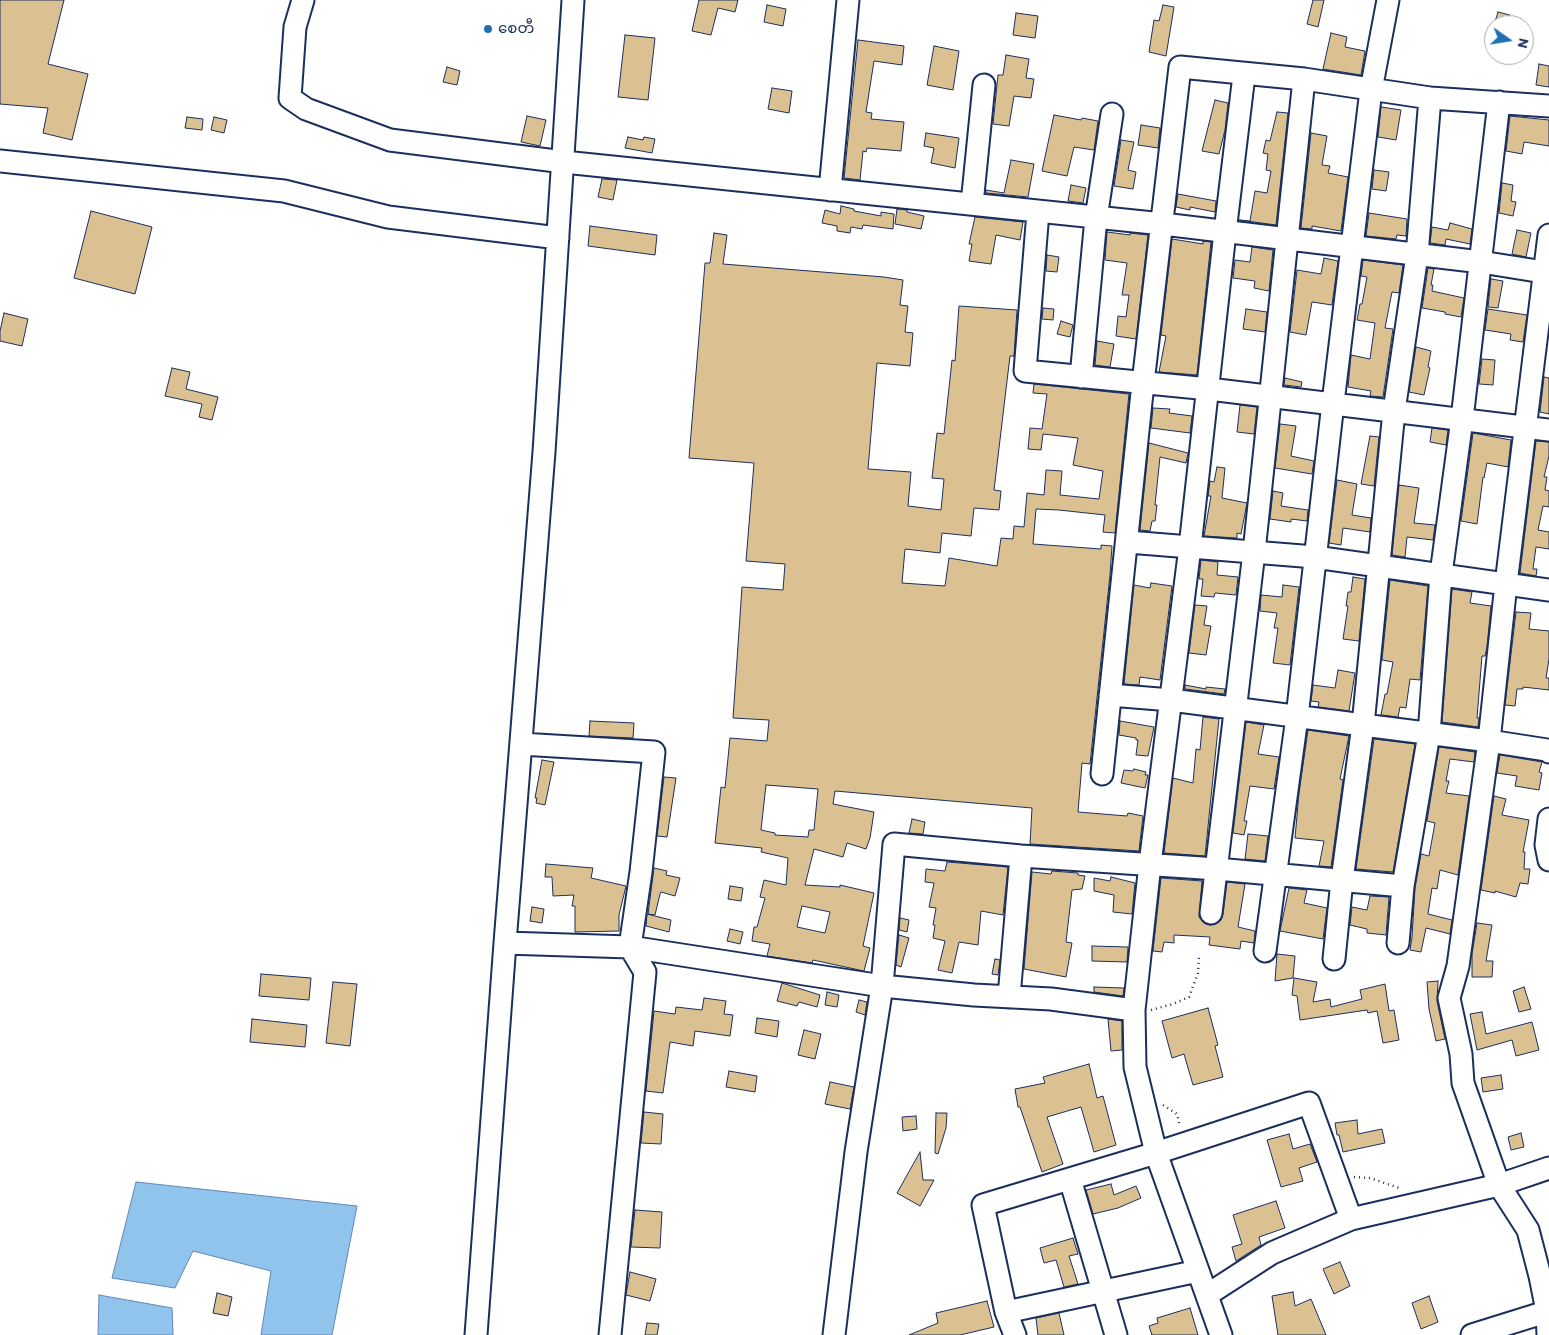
<!DOCTYPE html>
<meta charset="utf-8">
<style>
body{margin:0}
#map{position:relative;width:1549px;height:1335px;overflow:hidden;background:#fff;font-family:Itim,sans-serif}
canvas{display:block}
.north{position:absolute;left:1484px;top:15px;width:50px;height:50px;box-sizing:border-box;background:#fff;border:1px solid #a4acbf;border-radius:50%;rotate:103deg;font-size:14px;font-weight:700;line-height:20px;text-align:center;color:#1b2f5e}
.north::after{content:'';display:block;margin:auto;width:18px;height:22px;background:#1f6fb2;clip-path:polygon(50% 0,100% 100%,50% 72%,0 100%)}
</style>
<div id="map">
<canvas width="1549" height="1335"></canvas>
<div class="north">N</div>
</div>
<script>
const c = document.querySelector('canvas').getContext('2d');
c.lineJoin = 'round';
function fillPath(path, color) { c.fillStyle = color; c.fill(path, 'evenodd'); }
const shape = rows => new Path2D(rows.map(r => 'M' + r).join(''));
function strokePath(path, color, width, dash) { c.strokeStyle = color; c.lineWidth = width; c.lineCap = dash ? 'butt' : 'round'; c.setLineDash(dash || []); c.stroke(path); }
function write(font, color, halo, rows, align = 'center') {
  c.font = font + ' Itim,"Noto Sans Myanmar",sans-serif'; c.lineWidth = 4; c.setLineDash([]); c.textBaseline = 'middle'; c.strokeStyle = halo; c.fillStyle = color; for (const [text, x, y, turn = 0] of rows) {
    c.save(); c.translate(x, y); c.rotate((+turn || 0) * Math.PI / 180); c.textAlign = isNaN(turn) ? turn : align; if (halo) c.strokeText(text, 0, 0); c.fillText(text, 0, 0); c.restore();
  }
}
const water = shape([
 [136,1182,357,1206,332,1335,261,1335,271,1271,193,1251,175,1288,112,1278,136,1182],
 [99,1295,172,1308,173,1335,98,1335,99,1295]
]);
const building = shape([
 [0,0,64,0,48,64,88,74,72,140,43,133,48,108,0,104,0,0],
 [699,0,738,0,735,12,718,8,711,35,692,31,699,0],
 [1313,0,1324,0,1318,27,1307,24,1313,0],
 [767,5,786,9,783,26,764,22,767,5],
 [1163,5,1174,7,1166,56,1149,52,1154,20,1159,21,1163,5],
 [1498,12,1510,15,1508,25,1495,22,1498,12],
 [1016,13,1038,16,1035,38,1013,35,1016,13],
 [1331,33,1347,37,1345,47,1365,51,1361,75,1323,69,1331,33],
 [625,35,655,38,648,100,618,97,625,35],
 [858,40,904,46,902,65,874,61,866,112,872,113,871,119,904,122,901,151,867,148,866,152,863,151,860,180,844,178,858,40],
 [934,46,959,51,953,90,927,85,934,46],
 [1006,55,1029,59,1026,78,1034,79,1031,98,1014,96,1009,126,993,124,998,75,1003,75,1006,55],
 [1539,64,1549,66,1549,87,1536,85,1539,64],
 [447,67,460,71,457,85,443,82,447,67],
 [772,88,792,91,789,113,768,109,772,88],
 [1215,100,1228,103,1225,130,1219,154,1202,151,1215,100],
 [1381,107,1401,110,1396,140,1378,137,1381,107],
 [1277,112,1288,113,1276,225,1239,220,1250,221,1255,191,1267,193,1271,171,1266,170,1268,154,1263,153,1266,140,1270,141,1277,112],
 [1054,115,1081,120,1082,118,1098,121,1094,150,1074,147,1067,176,1042,171,1054,115],
 [527,116,546,120,540,146,521,142,527,116],
 [1510,116,1549,120,1549,146,1524,142,1522,154,1506,151,1510,116],
 [187,117,203,119,202,130,185,128,187,117],
 [214,117,227,120,224,133,211,130,214,117],
 [1141,125,1160,128,1158,148,1138,145,1141,125],
 [926,133,959,138,955,168,931,163,934,148,924,146,926,133],
 [1311,133,1327,136,1322,165,1330,166,1328,173,1348,177,1341,231,1312,226,1312,229,1301,228,1311,133],
 [628,137,643,140,644,137,655,139,652,153,625,148,628,137],
 [1121,140,1134,142,1128,170,1136,172,1133,189,1114,186,1121,140],
 [1011,160,1034,164,1028,197,986,193,986,190,1004,193,1011,160],
 [1374,170,1389,172,1386,191,1372,189,1374,170],
 [602,179,617,180,613,200,598,197,602,179],
 [1502,183,1513,185,1511,201,1516,202,1513,216,1499,213,1502,183],
 [1071,185,1086,188,1083,203,1068,201,1071,185],
 [1178,194,1216,201,1215,212,1190,207,1190,210,1176,207,1178,194],
 [841,206,854,209,854,211,881,216,881,212,894,214,893,229,863,225,862,229,851,227,850,233,837,231,837,226,822,223,825,210,840,214,841,206],
 [897,209,907,210,907,212,924,216,921,229,895,224,897,209],
 [91,211,152,227,135,294,74,278,91,211],
 [1369,213,1407,219,1406,236,1397,235,1396,239,1366,236,1369,213],
 [975,217,1023,222,1020,240,996,235,991,264,969,261,972,244,969,244,975,217],
 [1450,223,1472,229,1470,244,1446,239,1445,245,1430,243,1432,227,1448,230,1450,223],
 [590,226,657,235,655,255,588,246,590,226],
 [1517,230,1531,233,1526,257,1512,254,1517,230],
 [1107,232,1130,235,1130,233,1148,235,1136,339,1116,336,1118,316,1126,317,1129,295,1122,295,1127,263,1105,260,1107,232],
 [714,233,727,235,723,264,884,277,903,280,900,305,908,306,905,332,913,333,910,366,877,363,868,469,911,472,908,506,941,510,944,479,932,478,937,433,944,434,952,360,955,361,959,306,1017,310,1014,356,1010,356,994,490,1001,491,999,510,974,508,971,536,942,533,940,553,905,549,902,583,945,586,949,558,997,566,1001,538,1013,539,1014,526,1024,527,1027,493,1044,495,1046,470,1062,471,1060,495,1099,499,1103,471,1073,465,1078,438,1043,434,1041,450,1028,449,1030,428,1042,429,1047,394,1033,393,1034,384,1129,394,1115,533,1103,532,1105,515,1059,510,1036,509,1033,544,1101,549,1101,545,1112,546,1110,575,1090,764,1082,763,1078,812,1127,816,1128,813,1143,816,1139,851,1030,844,1032,808,835,791,833,804,874,812,870,838,866,849,847,843,843,857,814,849,805,885,840,887,840,885,874,893,863,946,870,948,864,971,813,960,812,963,767,956,770,944,752,941,754,927,757,927,765,898,760,897,764,880,786,885,788,858,761,852,762,848,715,843,721,787,725,788,730,738,767,741,769,720,733,718,742,587,783,590,785,564,746,561,754,463,689,458,705,263,710,263,714,233],
 [766,785,818,789,814,830,809,830,808,837,775,835,775,833,761,830,766,785],
 [802,906,830,912,825,933,797,927,802,906],
 [1172,239,1203,244,1203,241,1211,242,1197,375,1159,372,1166,336,1161,335,1172,239],
 [1252,247,1273,250,1269,291,1254,288,1255,281,1233,278,1235,260,1250,262,1252,247],
 [1047,255,1059,257,1057,272,1046,271,1047,255],
 [1324,258,1338,261,1332,305,1312,302,1306,335,1290,332,1297,270,1321,274,1324,258],
 [1363,260,1403,265,1399,293,1392,292,1385,328,1393,329,1383,397,1370,396,1371,391,1348,387,1351,355,1370,359,1375,323,1357,320,1360,304,1362,304,1367,277,1361,276,1363,260],
 [1428,268,1434,269,1431,285,1433,285,1432,291,1464,298,1461,317,1445,314,1445,312,1422,308,1428,268],
 [1491,279,1503,281,1498,308,1488,307,1491,279],
 [1043,308,1054,309,1053,320,1042,319,1043,308],
 [1246,309,1267,312,1265,332,1243,329,1246,309],
 [1488,309,1527,315,1523,342,1510,340,1511,334,1485,330,1488,309],
 [4,313,28,319,22,346,0,341,0,331,4,313],
 [1061,321,1073,325,1070,337,1057,334,1061,321],
 [1097,341,1114,344,1110,367,1095,365,1097,341],
 [1416,347,1431,351,1428,367,1430,368,1424,395,1409,392,1416,347],
 [1482,359,1495,360,1493,385,1479,384,1482,359],
 [172,368,190,372,186,389,218,397,212,420,199,417,202,404,165,396,172,368],
 [1544,377,1549,378,1549,414,1540,412,1544,377],
 [1285,378,1302,382,1301,387,1284,385,1285,378],
 [1240,405,1257,407,1254,434,1237,432,1240,405],
 [1153,408,1170,409,1169,413,1192,416,1190,433,1151,428,1153,408],
 [1280,424,1296,426,1291,456,1314,461,1312,474,1275,468,1280,424],
 [1432,428,1448,430,1446,445,1430,442,1432,428],
 [1473,433,1511,440,1508,467,1487,463,1484,478,1483,477,1477,524,1461,521,1473,433],
 [1370,436,1379,437,1374,486,1361,484,1370,436],
 [1536,441,1549,442,1549,456,1544,477,1547,477,1545,490,1549,491,1549,507,1543,506,1538,530,1549,532,1549,549,1536,547,1533,569,1537,569,1536,576,1520,573,1536,441],
 [1149,443,1188,453,1186,463,1160,457,1155,505,1157,505,1155,521,1152,521,1150,531,1140,530,1149,443],
 [1217,467,1225,468,1222,498,1247,503,1241,534,1237,533,1237,538,1204,536,1211,496,1208,496,1210,481,1214,482,1217,467],
 [1337,480,1357,484,1352,515,1371,518,1370,532,1343,528,1341,545,1329,543,1337,480],
 [1399,485,1419,488,1414,523,1435,525,1433,540,1407,537,1405,557,1392,555,1399,485],
 [1273,491,1283,493,1281,506,1308,510,1307,521,1291,519,1291,522,1270,519,1273,491],
 [1201,560,1218,562,1217,575,1238,577,1236,595,1215,593,1214,597,1201,596,1203,579,1199,579,1201,560],
 [1353,577,1365,579,1359,641,1343,639,1348,606,1346,606,1348,592,1351,592,1353,577],
 [1390,580,1428,586,1420,680,1410,679,1406,708,1400,707,1398,717,1381,715,1385,694,1387,694,1393,662,1382,660,1390,580],
 [1151,583,1172,586,1160,680,1140,677,1139,685,1124,684,1134,585,1150,588,1151,583],
 [1283,585,1299,587,1290,665,1273,663,1278,628,1274,628,1277,613,1260,611,1261,595,1282,597,1283,585],
 [1452,589,1472,592,1470,603,1491,606,1487,647,1485,656,1482,656,1477,718,1479,718,1478,727,1442,722,1452,589],
 [1195,605,1207,606,1204,625,1211,626,1206,655,1189,653,1195,605],
 [1516,612,1531,613,1529,629,1549,631,1549,659,1546,678,1549,678,1549,690,1523,687,1523,689,1517,689,1515,706,1505,705,1516,612],
 [1338,670,1355,673,1349,711,1318,707,1319,702,1311,701,1313,685,1335,688,1338,670],
 [1185,685,1206,689,1206,687,1225,689,1224,694,1185,689,1185,685],
 [1203,717,1219,719,1205,856,1164,853,1173,778,1193,783,1196,749,1200,750,1203,717],
 [590,721,634,723,633,738,589,736,590,721],
 [1120,721,1154,727,1148,756,1136,755,1138,740,1136,740,1136,738,1119,735,1120,721],
 [1246,722,1264,725,1258,754,1279,757,1274,789,1250,786,1244,821,1247,821,1244,835,1233,833,1246,722],
 [1308,730,1349,736,1340,779,1343,780,1331,867,1319,866,1324,841,1295,838,1299,793,1308,730],
 [1374,739,1415,744,1393,872,1356,869,1374,739],
 [1439,747,1475,752,1474,762,1450,759,1446,781,1449,781,1446,793,1469,796,1458,875,1440,870,1437,889,1432,888,1428,914,1452,920,1450,934,1426,928,1421,952,1410,950,1412,937,1415,888,1421,854,1429,856,1435,823,1427,821,1439,747],
 [1500,755,1542,762,1539,772,1542,773,1539,790,1515,786,1517,776,1497,773,1500,755],
 [542,760,554,762,545,805,536,803,537,798,535,798,542,760],
 [1134,769,1146,772,1145,775,1148,775,1145,788,1121,783,1124,770,1133,771,1134,769],
 [664,777,676,778,667,837,657,836,664,777],
 [1494,796,1506,799,1502,815,1529,820,1523,852,1525,852,1524,869,1530,869,1528,884,1520,883,1516,897,1495,891,1495,893,1481,890,1494,796],
 [912,819,925,822,923,834,909,833,912,819],
 [1248,834,1268,836,1265,861,1245,859,1248,834],
 [947,862,1008,867,1003,915,981,911,978,945,959,942,952,973,938,970,945,941,933,938,935,925,933,925,936,908,929,907,934,883,925,882,926,869,945,871,947,862],
 [546,864,593,868,591,878,626,886,619,915,619,931,575,932,575,906,572,906,574,895,553,896,552,877,545,877,546,864],
 [654,868,667,871,666,875,680,878,675,896,661,892,660,894,655,915,648,914,654,868],
 [1052,871,1078,873,1078,875,1085,876,1082,889,1072,890,1066,942,1072,943,1066,977,1024,969,1032,872,1051,874,1052,871],
 [1111,877,1135,883,1132,914,1113,912,1114,895,1094,891,1094,878,1110,881,1111,877],
 [1161,878,1202,881,1199,917,1204,923,1210,925,1216,924,1221,920,1223,914,1227,882,1245,884,1238,927,1255,931,1254,943,1241,941,1240,949,1209,945,1210,937,1174,935,1174,943,1164,942,1162,952,1153,951,1161,878],
 [730,886,743,888,741,901,728,899,730,886],
 [1289,888,1307,890,1304,903,1327,908,1323,939,1280,931,1289,888],
 [1370,896,1389,897,1386,935,1367,933,1367,929,1350,925,1352,907,1367,910,1370,896],
 [532,907,544,909,542,923,530,921,532,907],
 [647,914,671,920,669,932,646,926,647,914],
 [900,918,909,920,907,932,899,930,900,918],
 [1477,923,1492,925,1486,961,1493,961,1492,977,1472,977,1472,954,1477,923],
 [730,929,743,932,740,944,727,941,730,929],
 [899,935,909,938,901,967,896,965,899,935],
 [1092,946,1128,947,1127,962,1092,961,1092,946],
 [1277,954,1295,956,1293,978,1275,981,1277,954],
 [995,959,1000,960,998,975,992,974,995,959],
 [261,974,311,978,309,1000,259,996,261,974],
 [1294,978,1317,982,1313,1002,1330,999,1331,1007,1362,999,1360,990,1385,984,1389,1011,1394,1010,1399,1040,1383,1043,1377,1011,1368,1013,1367,1010,1300,1020,1297,996,1292,995,1294,978],
 [1438,981,1437,1001,1445,1039,1436,1041,1429,1009,1427,982,1438,981],
 [333,982,357,984,350,1046,326,1043,333,982],
 [782,983,820,995,817,1007,799,1002,797,1006,777,1001,782,983],
 [1094,987,1124,988,1123,996,1094,992,1094,987],
 [1524,987,1531,1009,1519,1012,1513,991,1524,987],
 [827,992,839,995,837,1007,825,1005,827,992],
 [704,998,726,1001,724,1014,733,1015,730,1036,695,1031,693,1046,670,1042,663,1093,646,1091,654,1011,675,1014,676,1007,702,1010,704,998],
 [859,1000,867,1002,865,1015,856,1012,859,1000],
 [1208,1008,1218,1045,1215,1046,1223,1077,1193,1085,1184,1054,1172,1058,1162,1021,1208,1008],
 [1482,1012,1486,1034,1532,1022,1539,1050,1516,1056,1512,1040,1477,1050,1470,1014,1482,1012],
 [757,1018,779,1021,777,1037,755,1033,757,1018],
 [252,1019,307,1025,305,1047,250,1042,252,1019],
 [1108,1019,1122,1021,1122,1050,1111,1051,1108,1019],
 [804,1030,821,1034,815,1059,798,1055,804,1030],
 [1089,1064,1097,1098,1103,1096,1116,1145,1094,1152,1081,1107,1047,1117,1063,1164,1042,1172,1020,1107,1018,1107,1015,1089,1045,1083,1043,1077,1089,1064],
 [729,1071,757,1076,755,1092,726,1087,729,1071],
 [1501,1075,1503,1089,1483,1092,1481,1078,1501,1075],
 [830,1082,854,1087,850,1109,825,1104,830,1082],
 [644,1112,663,1114,661,1144,641,1143,644,1112],
 [936,1113,947,1113,946,1128,938,1154,935,1153,936,1113],
 [916,1116,917,1129,903,1131,902,1117,916,1116],
 [1357,1120,1358,1134,1382,1129,1385,1143,1343,1152,1339,1135,1337,1135,1335,1123,1357,1120],
 [1521,1133,1524,1147,1511,1150,1508,1137,1521,1133],
 [1289,1134,1293,1149,1310,1144,1317,1162,1299,1168,1303,1181,1281,1187,1267,1140,1289,1134],
 [920,1152,923,1180,934,1180,920,1206,897,1193,920,1152],
 [1111,1184,1114,1195,1136,1186,1141,1198,1118,1208,1093,1214,1086,1190,1111,1184],
 [1276,1201,1285,1228,1259,1237,1261,1245,1236,1261,1232,1247,1242,1244,1233,1215,1276,1201],
 [635,1210,662,1212,660,1248,631,1247,635,1210],
 [1073,1238,1078,1254,1069,1256,1078,1284,1064,1287,1056,1260,1044,1263,1040,1248,1073,1238],
 [1340,1262,1350,1286,1334,1294,1323,1269,1340,1262],
 [630,1272,656,1279,650,1301,626,1295,630,1272],
 [1293,1292,1295,1306,1311,1299,1326,1335,1278,1335,1272,1296,1293,1292],
 [217,1293,232,1297,228,1316,213,1313,217,1293],
 [1429,1296,1438,1322,1421,1329,1412,1303,1429,1296],
 [987,1301,994,1327,960,1335,909,1335,938,1323,936,1313,987,1301],
 [1190,1308,1198,1335,1152,1335,1149,1326,1158,1323,1157,1318,1190,1308],
 [1059,1313,1064,1335,1038,1335,1036,1318,1059,1313],
 [647,1323,659,1324,657,1335,645,1335,647,1323]
]);
const path = shape([
 [1151,1010,1173,1004,1189,997,1198,973,1199,956],
 [1163,1105,1177,1114,1180,1127],
 [1354,1177,1370,1178,1402,1189]
]);
const minor = shape([
 [303,0,295,27,290,98,306,109,390,140,564,162,1163,224,1481,262,1549,273],
 [0,161,284,191,388,217,558,238],
 [830,190,848,0],
 [972,204,984,85],
 [1038,212,1025,371,1209,389,1549,430],
 [1081,377,1096,218,1112,114],
 [1128,542,1315,557,1549,590],
 [1110,695,1171,700,1363,725,1489,741,1547,750,1549,752],
 [521,744,654,752,641,872,630,947,645,972,610,1335],
 [1102,774,1143,383,1180,67,1304,79,1430,98,1549,106],
 [1549,819,1546,845,1549,860],
 [1211,913,1254,552,1304,79],
 [505,943,630,947,882,986,974,995,1051,999,1134,1010],
 [1398,943,1403,886,1429,734,1441,574,1462,419,1499,102],
 [1265,951,1297,717,1333,403,1371,90,1388,0],
 [1334,959,1342,880,1363,725,1394,411,1417,255,1430,98],
 [1009,997,1021,856],
 [1070,1179,1116,1335],
 [1207,1295,1272,1253,1351,1219,1499,1185,1549,1168],
 [1006,1312,1198,1271],
 [476,1335,505,943,544,452,573,0],
 [834,1335,856,1152,882,986,894,844,1021,856,1217,869,1403,886],
 [1015,1335,1006,1312,983,1205,1156,1153,1309,1103,1351,1219],
 [1221,1335,1156,1153,1135,1067,1134,1010,1150,864,1190,547,1225,232,1244,75],
 [1472,1335,1549,1311],
 [1548,1335,1547,1311,1540,1276,1528,1230,1499,1185,1463,1083,1461,1054,1449,998,1458,966,1489,741,1506,584,1549,235]
]);
const markers = [
 [488,29,5,"#1f6fb2"]
];
const poiNames = [
 ["စေတီ",498,29]
];
fillPath(water, '#90c4ed');
strokePath(water, '#6188b4', 1);
fillPath(building, '#dbc191');
strokePath(building, '#1b2f5e', 1);
strokePath(minor, '#1b2f5e', 25);
strokePath(path, '#1b2f5e', 2.5, [1, 4]);
strokePath(minor, '#fff', 21);
for (const [x, y, r, color] of markers) { const dot = new Path2D(); dot.arc(x, y, r, 0, 2 * Math.PI); c.fillStyle = color; c.fill(dot); strokePath(dot, '#fff', 2); }
write('15px', '#1b2f5e', '#fff', poiNames, 'left');
</script>
